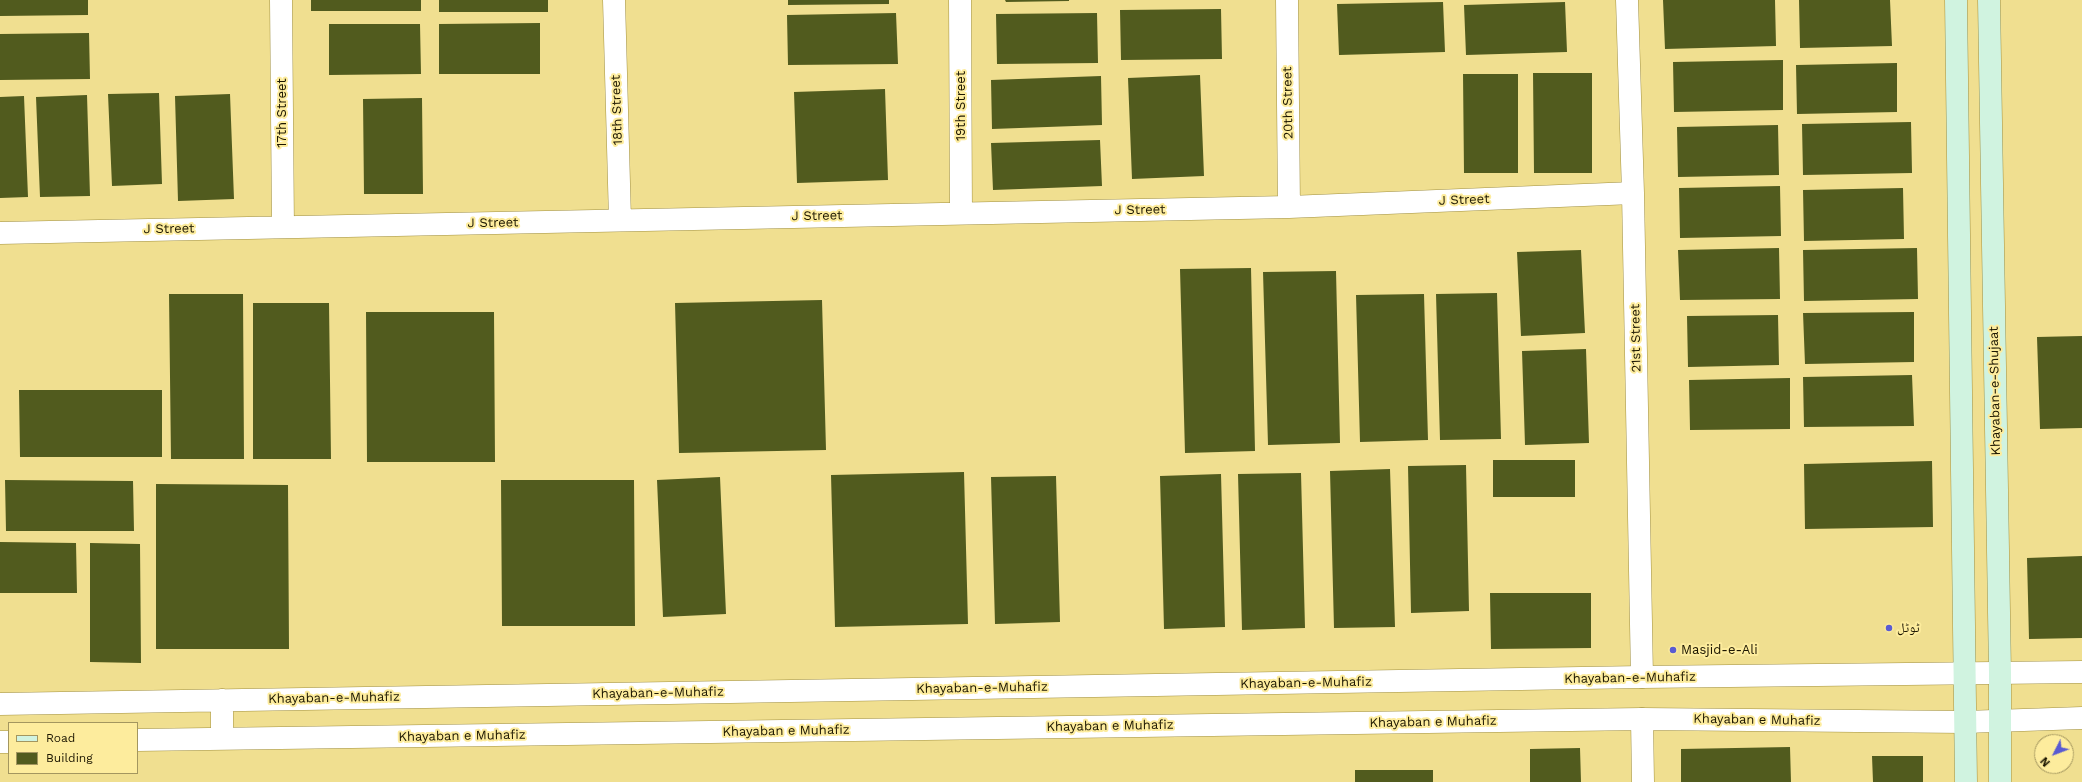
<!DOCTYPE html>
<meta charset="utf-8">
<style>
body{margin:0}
#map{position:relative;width:2082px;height:782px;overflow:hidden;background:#f0df90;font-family:"Work Sans",sans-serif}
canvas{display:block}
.legend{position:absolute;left:8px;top:722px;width:130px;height:52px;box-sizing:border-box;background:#fdec9d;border:1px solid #a3965f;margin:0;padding:5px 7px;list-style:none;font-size:12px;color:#1c1601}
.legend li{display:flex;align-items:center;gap:8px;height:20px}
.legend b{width:20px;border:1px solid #a3965f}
.north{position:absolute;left:2034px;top:734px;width:40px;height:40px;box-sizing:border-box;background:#fdec9d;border:1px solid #a3965f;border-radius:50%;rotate:228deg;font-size:11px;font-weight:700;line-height:16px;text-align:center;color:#1c1601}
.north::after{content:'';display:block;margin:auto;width:14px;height:18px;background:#595bd2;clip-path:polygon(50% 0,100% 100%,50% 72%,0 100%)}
</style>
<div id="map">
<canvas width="2082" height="782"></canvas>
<ul class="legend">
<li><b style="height:5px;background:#d0f3e0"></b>Road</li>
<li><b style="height:11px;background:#515b1e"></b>Building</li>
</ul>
<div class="north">N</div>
</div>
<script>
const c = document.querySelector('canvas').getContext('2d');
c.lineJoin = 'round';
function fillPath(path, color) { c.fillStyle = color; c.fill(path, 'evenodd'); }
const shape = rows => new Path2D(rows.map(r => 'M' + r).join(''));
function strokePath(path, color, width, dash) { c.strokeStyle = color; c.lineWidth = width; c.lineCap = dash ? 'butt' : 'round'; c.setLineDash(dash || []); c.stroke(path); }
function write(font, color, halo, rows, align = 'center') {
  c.font = font + ' "Work Sans","Noto Naskh Arabic",sans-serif'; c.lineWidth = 4; c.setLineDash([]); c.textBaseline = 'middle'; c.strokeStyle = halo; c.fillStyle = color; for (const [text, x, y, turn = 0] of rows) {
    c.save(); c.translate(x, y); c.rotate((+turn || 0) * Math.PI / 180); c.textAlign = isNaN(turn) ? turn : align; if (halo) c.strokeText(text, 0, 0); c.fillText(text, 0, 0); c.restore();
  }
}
const building = shape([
 [0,0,88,0,88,15,0,16],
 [311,0,421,0,421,11,311,11],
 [439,0,548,0,548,12,439,12],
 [788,0,889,0,889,4,788,5],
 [1005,0,1069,0,1069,1,1006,2],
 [1663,0,1775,0,1776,46,1665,49],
 [1799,0,1890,0,1892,46,1800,48],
 [1443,2,1445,52,1339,55,1337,4],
 [1565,2,1567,52,1466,55,1464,5],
 [1221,9,1222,59,1121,60,1120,10],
 [896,13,898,64,788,65,787,15],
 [1097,13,1098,63,997,64,996,14],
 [540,23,540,74,439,74,439,24],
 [329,24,420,24,421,74,329,75],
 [89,33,90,79,0,80,0,34],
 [1783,60,1783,110,1674,112,1673,62],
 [1897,63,1897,112,1797,114,1796,65],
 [1533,73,1592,73,1592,173,1534,173],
 [1463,74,1518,74,1518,173,1464,173],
 [1200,75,1204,176,1132,179,1128,78],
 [1101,76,1102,125,992,129,991,80],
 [885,89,888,180,797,183,794,92],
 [159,93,162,184,112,186,108,94],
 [230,94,234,199,178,201,175,96],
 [87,95,90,196,40,197,36,97],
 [24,96,28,197,0,198,0,97],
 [422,98,423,194,364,194,363,99],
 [1911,122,1912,173,1803,175,1802,124],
 [1778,125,1779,175,1678,177,1677,127],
 [1100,140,1102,186,993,190,991,143],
 [1780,186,1781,236,1680,238,1679,188],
 [1903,188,1904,239,1804,241,1803,190],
 [1779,248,1780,299,1680,300,1678,250],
 [1917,248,1918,299,1804,301,1803,250],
 [1581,250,1585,333,1521,336,1517,252],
 [1251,268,1255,451,1185,453,1180,269],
 [1336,271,1340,443,1268,445,1263,272],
 [1497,293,1501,439,1440,440,1436,294],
 [169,294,243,294,244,459,171,459],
 [1424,294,1428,440,1360,442,1356,295],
 [822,300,826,450,679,453,675,303],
 [253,303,329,303,331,459,253,459],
 [366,312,494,312,495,462,367,462],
 [1914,312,1914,362,1805,364,1803,313],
 [1778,315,1779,365,1688,367,1687,316],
 [2082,336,2082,428,2040,429,2037,337],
 [1586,349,1589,443,1525,445,1522,351],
 [1912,375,1914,426,1804,427,1803,377],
 [1790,378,1790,429,1690,430,1689,380],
 [19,390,162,390,162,457,20,457],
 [1493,460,1575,460,1575,497,1493,497],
 [1932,461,1933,527,1805,529,1804,464],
 [1466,465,1469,611,1411,613,1408,466],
 [1390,469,1395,627,1334,628,1330,471],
 [964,472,968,624,835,627,831,475],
 [1301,473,1305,628,1242,630,1238,474],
 [1221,474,1225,627,1164,629,1160,476],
 [1056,476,1060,622,995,624,991,477],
 [720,477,726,614,663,617,657,480],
 [5,480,133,481,134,531,6,531],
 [501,480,634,480,635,626,502,626],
 [156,484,288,485,289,649,156,649],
 [0,542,76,543,77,593,0,593],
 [90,543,140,544,141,663,90,662],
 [2082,556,2082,638,2029,639,2027,558],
 [1490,593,1591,593,1591,648,1491,649],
 [1790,747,1791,782,1681,782,1681,749],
 [1580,748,1581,782,1530,782,1530,749],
 [1872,756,1923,756,1923,782,1873,782],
 [1355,770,1433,770,1433,782,1355,782]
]);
const minor = shape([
 [281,0,283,227],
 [614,0,620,220],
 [960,0,961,213],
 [1287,0,1289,207],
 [1627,0,1633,193,1642,677],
 [0,233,1289,207,1633,193],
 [1642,719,1643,782]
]);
const tertiary = shape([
 [222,700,222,739],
 [0,704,1642,677,2082,672],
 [137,740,1642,719,1965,722,2082,718],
 [0,742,9,742]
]);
const secondary = shape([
 [1956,0,1966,782],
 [1989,0,2000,673,2000,782]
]);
const markers = [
 [1889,628,4,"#595bd2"],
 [1673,650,4,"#595bd2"]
];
const streetNames = [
 ["20th Street",1288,103,-91],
 ["19th Street",961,106,-90],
 ["18th Street",617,110,-92],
 ["17th Street",282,113,-90],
 ["J Street",1464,200,-2],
 ["J Street",1140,210,-1],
 ["J Street",817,216,-1],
 ["J Street",493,223,-1],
 ["J Street",169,229,-1],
 ["21st Street",1636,338,-91],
 ["Khayaban-e-Shujaat",1995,391,-91],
 ["Khayaban-e-Muhafiz",1630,678,-1],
 ["Khayaban-e-Muhafiz",1306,683,-1],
 ["Khayaban-e-Muhafiz",982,688,-1],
 ["Khayaban-e-Muhafiz",658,693,-1],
 ["Khayaban-e-Muhafiz",334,698,-1],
 ["Khayaban e Muhafiz",1757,720,1],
 ["Khayaban e Muhafiz",1433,722,-1],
 ["Khayaban e Muhafiz",1110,726,-1],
 ["Khayaban e Muhafiz",786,731,-1],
 ["Khayaban e Muhafiz",462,736,-1]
];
const poiNames = [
 ["ٹوٹل",1897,628],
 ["Masjid-e-Ali",1681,650]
];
fillPath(building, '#515b1e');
strokePath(minor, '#a19143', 23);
strokePath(tertiary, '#a19143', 23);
strokePath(secondary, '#a19143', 23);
strokePath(minor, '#fff', 22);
strokePath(tertiary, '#fff', 22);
strokePath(secondary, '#d0f3e0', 22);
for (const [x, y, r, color] of markers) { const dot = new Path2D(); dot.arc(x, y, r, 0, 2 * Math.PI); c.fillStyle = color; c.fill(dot); strokePath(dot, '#fdec9d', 1.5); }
write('13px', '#1c1601', '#fdec9d', streetNames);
write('13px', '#1c1601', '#fdec9d', poiNames, 'left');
</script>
